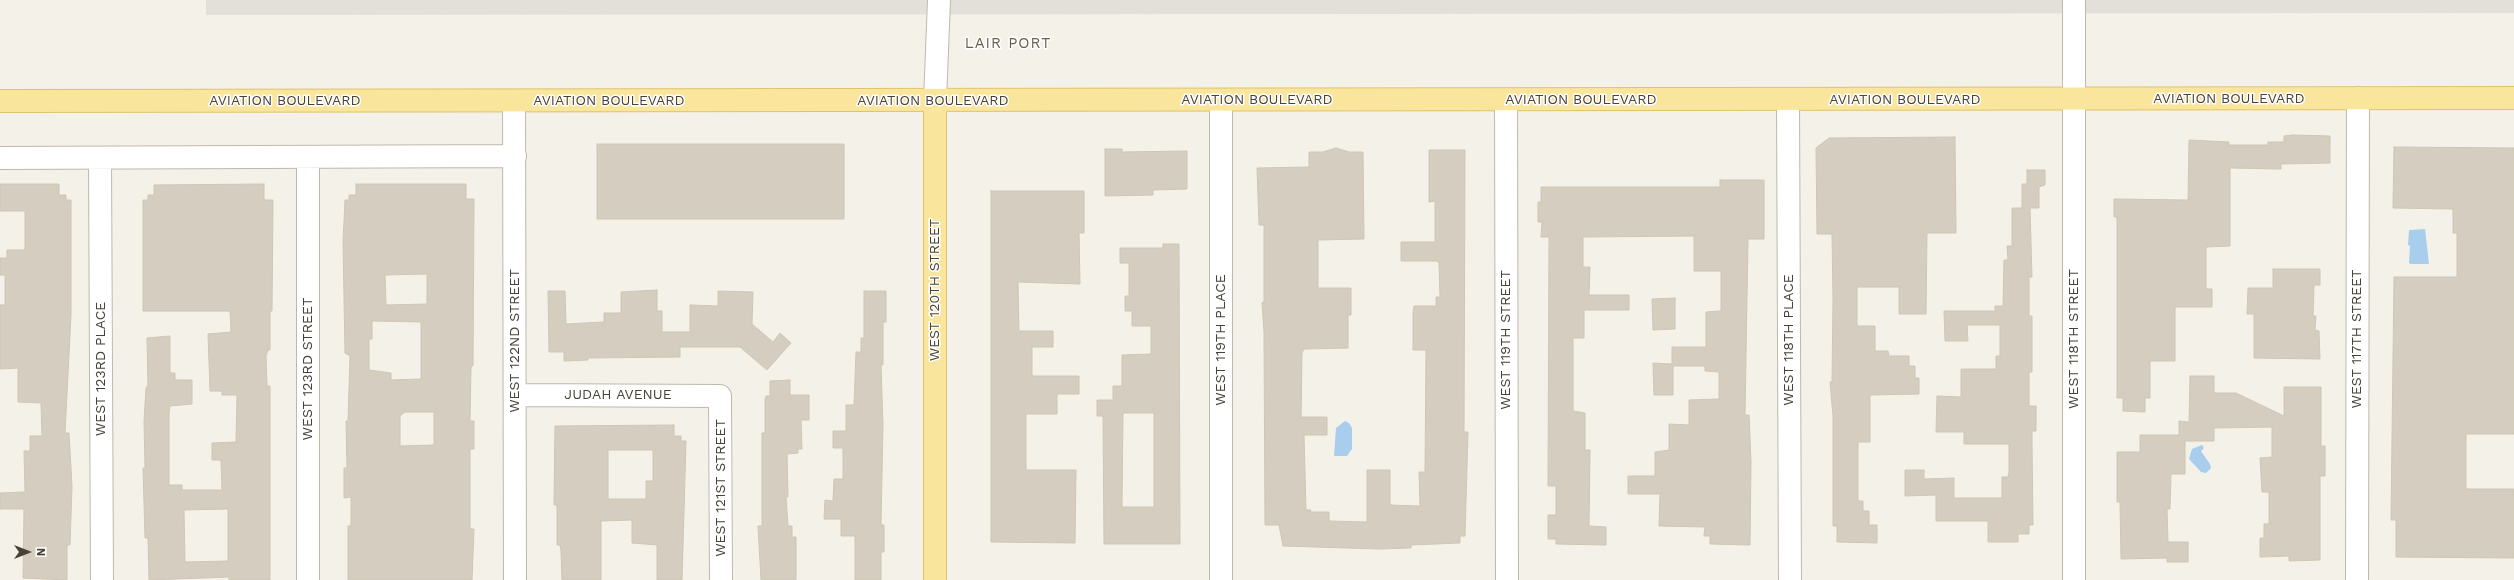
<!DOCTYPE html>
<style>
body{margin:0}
#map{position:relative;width:2514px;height:580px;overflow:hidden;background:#f4f1e9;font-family:"Work Sans",sans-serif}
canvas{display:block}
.north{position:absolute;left:8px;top:532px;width:40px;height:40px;-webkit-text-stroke:3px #fff;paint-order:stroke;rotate:90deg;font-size:11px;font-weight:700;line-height:16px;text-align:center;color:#474237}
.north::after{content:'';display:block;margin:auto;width:14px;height:18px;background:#474237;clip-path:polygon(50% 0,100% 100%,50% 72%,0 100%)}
</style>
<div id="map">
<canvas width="2514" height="580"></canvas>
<div class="north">N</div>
</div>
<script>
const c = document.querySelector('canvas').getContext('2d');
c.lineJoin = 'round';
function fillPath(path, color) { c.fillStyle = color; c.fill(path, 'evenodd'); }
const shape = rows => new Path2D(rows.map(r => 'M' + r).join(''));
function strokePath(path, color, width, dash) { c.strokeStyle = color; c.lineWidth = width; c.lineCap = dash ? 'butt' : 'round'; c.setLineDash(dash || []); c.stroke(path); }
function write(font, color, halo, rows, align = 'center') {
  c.font = font + ' "Work Sans",sans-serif'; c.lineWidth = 3; c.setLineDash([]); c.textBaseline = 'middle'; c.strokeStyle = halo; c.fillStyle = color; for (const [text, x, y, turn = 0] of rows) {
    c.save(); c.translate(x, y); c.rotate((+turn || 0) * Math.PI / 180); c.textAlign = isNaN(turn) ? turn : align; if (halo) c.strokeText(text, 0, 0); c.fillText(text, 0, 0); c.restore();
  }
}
const industrial = shape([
 [206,0,2514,0,2514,13,206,15]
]);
const water = shape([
 [2425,229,2429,264,2411,264,2409,263,2410,246,2408,245,2409,230],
 [1345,421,1349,423,1352,428,1352,449,1347,456,1334,456,1336,428],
 [2202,445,2204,448,2201,451,2203,454,2210,464,2211,468,2206,473,2201,472,2189,459,2192,449]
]);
const building = shape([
 [2293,135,2330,136,2330,163,2281,164,2281,169,2230,168,2230,246,2206,247,2206,289,2212,289,2212,307,2175,307,2175,361,2150,361,2150,398,2145,398,2145,412,2123,411,2123,398,2117,398,2117,217,2114,217,2114,199,2188,200,2189,140,2229,142,2229,145,2268,145,2268,142,2284,142,2284,136,2293,135],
 [1955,137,1956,233,1927,233,1926,314,1899,314,1899,287,1857,287,1857,326,1875,326,1875,351,1888,351,1889,356,1909,356,1909,366,1915,366,1915,378,1919,378,1919,394,1870,395,1870,442,1858,442,1858,501,1863,501,1863,511,1869,511,1869,525,1877,525,1877,543,1837,542,1837,526,1833,526,1833,416,1830,382,1832,382,1833,299,1832,234,1817,234,1816,148,1829,138,1955,137],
 [597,144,844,144,844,219,597,219,597,144],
 [2394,147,2514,148,2514,434,2466,434,2466,489,2514,489,2514,558,2396,557,2396,520,2391,520,2394,277,2457,277,2457,233,2453,233,2453,209,2393,208,2394,147],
 [1336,148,1349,152,1363,152,1364,239,1318,240,1318,288,1351,288,1351,315,1348,315,1348,348,1304,349,1302,353,1301,417,1327,417,1327,435,1304,435,1306,510,1311,510,1310,512,1329,512,1329,521,1367,522,1367,470,1390,470,1390,505,1420,506,1419,472,1425,472,1426,350,1413,350,1413,313,1414,306,1436,306,1436,297,1440,297,1439,263,1437,261,1401,261,1401,242,1435,242,1435,201,1429,202,1429,150,1465,150,1464,432,1468,432,1465,536,1460,536,1460,543,1411,545,1411,548,1379,549,1283,546,1279,525,1265,525,1264,332,1262,303,1264,301,1264,225,1259,225,1257,168,1309,167,1309,152,1323,152,1336,148],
 [1105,149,1122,149,1122,152,1187,151,1187,189,1153,190,1153,195,1105,196,1105,149],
 [2027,170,2045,170,2045,185,2039,187,2039,208,2030,208,2032,277,2029,277,2029,316,2032,316,2032,372,2029,372,2029,406,2036,406,2036,431,2032,431,2032,443,2033,525,2029,525,2029,534,2018,534,2018,542,1988,542,1988,521,1936,521,1936,495,1905,496,1905,470,1924,470,1924,479,1954,478,1954,498,2002,498,2002,477,2008,477,2009,473,2009,444,1964,444,1964,432,1936,432,1937,396,1961,397,1961,369,1996,369,1996,356,2000,356,2000,325,1967,325,1968,341,1945,341,1944,311,1995,311,1995,306,2003,306,2004,260,2008,260,2007,246,2012,246,2012,208,2022,208,2022,184,2027,184,2027,170],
 [1720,180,1764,180,1764,239,1748,239,1745,415,1749,415,1751,462,1750,545,1710,544,1710,536,1704,536,1705,527,1659,526,1660,494,1628,494,1628,476,1655,476,1655,452,1669,450,1669,424,1689,425,1689,400,1719,399,1719,372,1705,371,1705,366,1673,366,1673,395,1654,395,1653,363,1672,364,1672,347,1706,347,1706,312,1721,311,1721,271,1694,271,1694,236,1583,237,1583,267,1590,267,1589,295,1629,295,1629,310,1584,310,1584,338,1573,338,1573,411,1585,413,1585,450,1590,450,1589,526,1606,527,1606,545,1556,544,1556,539,1548,539,1548,515,1556,515,1556,486,1548,486,1549,237,1541,237,1542,222,1538,222,1538,202,1541,202,1541,187,1720,187,1720,180],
 [0,184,59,184,59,195,66,195,66,200,71,200,71,315,65,433,69,433,72,486,70,545,67,545,67,580,23,578,24,509,0,509,0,493,25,492,24,451,30,451,30,436,42,436,41,403,18,402,18,368,0,369,0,305,5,305,5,275,0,275,0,258,7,258,7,250,25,250,25,211,0,211,0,184],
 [264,184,264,200,273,200,272,311,270,311,270,350,268,350,266,356,267,386,270,386,270,580,229,580,229,577,149,580,148,538,145,538,143,468,145,468,144,421,146,388,148,385,147,338,170,336,170,373,175,373,175,380,192,380,192,404,170,406,169,413,169,485,182,485,182,490,222,490,221,460,212,460,212,443,236,442,237,395,222,395,222,391,210,391,208,334,231,332,230,311,143,311,143,200,148,200,148,195,154,195,154,185,264,184],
 [228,509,228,561,185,562,184,510,228,509],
 [356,184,466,184,466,199,474,199,473,366,471,366,470,421,474,421,474,449,470,449,470,529,474,529,472,580,348,580,348,526,351,526,351,497,344,498,344,468,347,468,346,421,348,421,350,356,345,353,343,242,345,200,349,200,349,195,356,195,356,184],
 [427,274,427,304,386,305,385,275,427,274],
 [372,321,421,322,421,379,391,380,391,373,369,370,369,339,372,339,372,321],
 [405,412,434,412,434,445,400,446,400,416,405,412],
 [991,191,1084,191,1084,233,1079,233,1080,284,1018,282,1019,331,1053,331,1053,347,1032,347,1032,376,1079,376,1079,394,1057,394,1057,414,1026,414,1026,470,1076,470,1075,543,991,542,991,191],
 [1163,244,1179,244,1180,544,1104,544,1103,416,1097,416,1097,400,1113,400,1113,386,1122,386,1122,355,1151,354,1151,326,1132,326,1132,311,1125,311,1125,296,1129,296,1129,263,1120,263,1120,248,1163,248,1163,244],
 [1123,413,1154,413,1154,507,1122,507,1123,413],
 [2273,269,2320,269,2320,285,2314,285,2313,316,2316,316,2315,330,2319,331,2320,359,2254,358,2254,314,2247,314,2248,288,2273,288,2273,269],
 [657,290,657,311,662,311,662,332,690,332,690,305,718,306,718,291,753,292,752,324,773,342,780,333,791,343,767,370,740,347,680,347,680,357,588,358,588,360,564,361,564,352,549,352,548,291,565,291,566,324,604,322,604,313,621,313,621,292,657,290],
 [864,291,886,291,886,322,883,322,883,365,881,365,883,425,881,525,884,525,884,552,881,552,881,580,855,580,855,536,841,536,841,519,824,519,825,500,833,501,834,479,843,479,843,448,833,448,833,431,846,431,846,405,854,405,856,352,861,352,861,338,864,338,864,291],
 [1675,298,1675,329,1653,330,1652,299,1675,298],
 [2190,376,2214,376,2214,393,2236,393,2284,416,2284,387,2321,387,2321,446,2325,446,2325,476,2320,476,2320,560,2289,561,2289,556,2260,557,2260,538,2264,538,2264,524,2269,524,2269,492,2262,492,2260,458,2272,457,2272,427,2214,428,2214,441,2185,441,2185,474,2171,474,2170,509,2167,509,2168,542,2188,542,2188,562,2167,562,2167,558,2121,559,2120,502,2117,502,2117,452,2140,452,2140,435,2179,435,2179,421,2189,422,2190,376],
 [790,380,790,395,809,395,809,420,801,420,802,449,798,449,798,453,787,454,788,497,786,497,788,526,792,526,792,537,796,537,796,580,761,580,758,526,762,526,762,433,765,433,765,400,766,396,770,396,770,381,790,380],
 [674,425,674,436,681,436,681,441,686,441,682,580,657,580,657,545,632,543,632,520,601,521,601,580,562,580,561,551,560,545,557,545,557,505,554,505,555,426,674,425],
 [608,450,653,450,653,481,646,481,646,499,608,499,608,450]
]);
const minor = shape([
 [1221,100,1221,580],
 [1506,100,1507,580],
 [1788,100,1790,580],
 [514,101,515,580],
 [935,101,939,0],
 [0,158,515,156],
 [100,158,102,580],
 [308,158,308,580],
 [515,395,720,396,721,580],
 [2074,580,2074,0],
 [2357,580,2358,98]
]);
const major = shape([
 [0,101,2514,98],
 [935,101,935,580]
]);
const streetNames = [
 ["AVIATION BOULEVARD",2229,99],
 ["AVIATION BOULEVARD",1257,100],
 ["AVIATION BOULEVARD",1581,100],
 ["AVIATION BOULEVARD",1905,100],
 ["AVIATION BOULEVARD",285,101],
 ["AVIATION BOULEVARD",609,101],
 ["AVIATION BOULEVARD",933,101],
 ["WEST 120TH STREET",935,290,-90],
 ["WEST 118TH STREET",2074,339,-90],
 ["WEST 117TH STREET",2357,339,-90],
 ["WEST 119TH PLACE",1221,340,-90],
 ["WEST 119TH STREET",1506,340,-90],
 ["WEST 118TH PLACE",1789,340,-90],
 ["WEST 122ND STREET",515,341,-90],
 ["WEST 123RD PLACE",101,369,-90],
 ["WEST 123RD STREET",308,369,-90],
 ["JUDAH AVENUE",618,395],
 ["WEST 121ST STREET",721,488,-90]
];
const neighbourhoodNames = [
 ["LAIR PORT",1008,44]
];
fillPath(industrial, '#e3e0da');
fillPath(water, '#a8cded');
fillPath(building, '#d5cdbf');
strokePath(building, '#cfc6b2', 1);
strokePath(minor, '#bfb9ac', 24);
strokePath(major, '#dfc36c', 24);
strokePath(minor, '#fff', 22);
strokePath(major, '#fae59c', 22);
write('14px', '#474237', '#fff', streetNames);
c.letterSpacing = '1px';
write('15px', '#69604f', '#fff', neighbourhoodNames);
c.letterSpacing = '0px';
</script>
